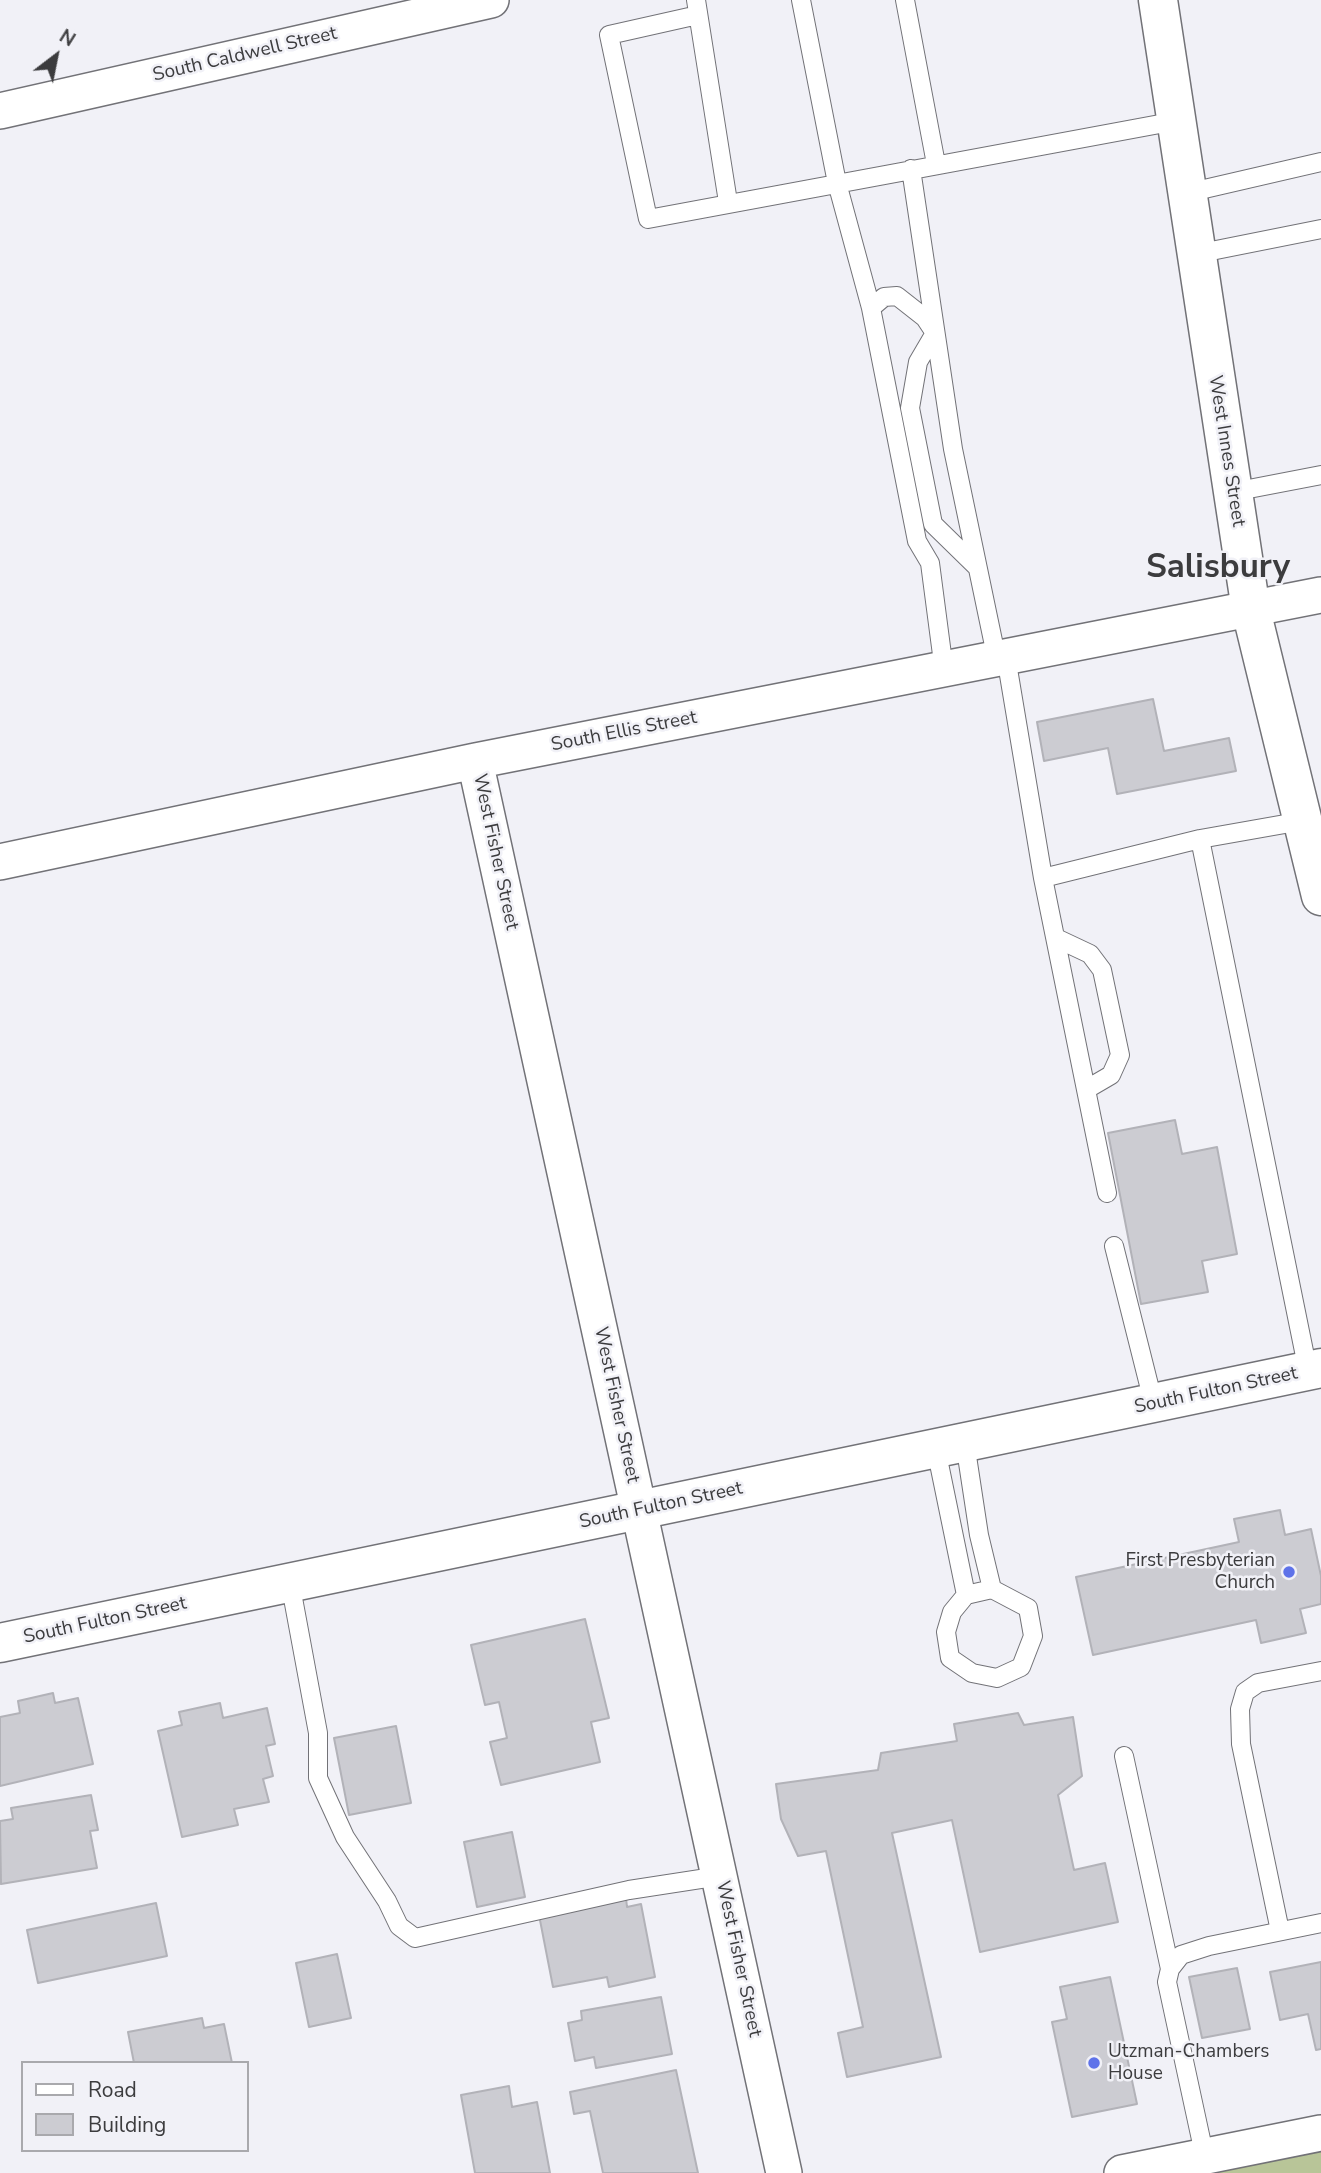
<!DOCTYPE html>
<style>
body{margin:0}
#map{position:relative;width:1321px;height:2173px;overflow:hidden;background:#f1f1f7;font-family:"Nunito Sans",sans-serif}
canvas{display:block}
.legend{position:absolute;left:21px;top:2061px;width:228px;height:91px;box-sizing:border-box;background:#f1f1f7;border:2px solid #a9a9ad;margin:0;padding:9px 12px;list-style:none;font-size:21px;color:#3c3c3e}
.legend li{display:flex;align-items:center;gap:14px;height:35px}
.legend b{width:35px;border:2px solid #a9a9ad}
.north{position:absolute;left:21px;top:21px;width:70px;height:70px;-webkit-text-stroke:5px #f1f1f7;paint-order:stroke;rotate:32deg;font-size:19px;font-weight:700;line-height:28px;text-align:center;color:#3c3c3e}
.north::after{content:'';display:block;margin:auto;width:24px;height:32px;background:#3c3c3e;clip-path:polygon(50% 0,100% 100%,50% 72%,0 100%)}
</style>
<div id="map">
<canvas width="1321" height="2173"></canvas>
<ul class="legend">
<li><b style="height:9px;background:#fff"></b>Road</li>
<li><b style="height:19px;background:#ccccd2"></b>Building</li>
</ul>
<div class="north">N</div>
</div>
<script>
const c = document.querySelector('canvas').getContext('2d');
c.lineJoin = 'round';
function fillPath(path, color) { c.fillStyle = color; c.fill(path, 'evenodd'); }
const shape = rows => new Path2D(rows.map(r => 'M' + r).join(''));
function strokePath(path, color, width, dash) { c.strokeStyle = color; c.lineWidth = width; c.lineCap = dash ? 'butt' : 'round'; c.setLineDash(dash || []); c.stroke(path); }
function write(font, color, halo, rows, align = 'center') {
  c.font = font + ' "Nunito Sans",sans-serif'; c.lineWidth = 5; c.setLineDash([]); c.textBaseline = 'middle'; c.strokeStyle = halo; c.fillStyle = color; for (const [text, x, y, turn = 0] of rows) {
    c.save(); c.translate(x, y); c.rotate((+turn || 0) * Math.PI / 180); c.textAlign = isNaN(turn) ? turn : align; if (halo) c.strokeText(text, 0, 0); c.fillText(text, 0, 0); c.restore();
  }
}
const green = shape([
 [1321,2138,1321,2173,1150,2173]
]);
const building = shape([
 [1153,699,1164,751,1229,738,1236,771,1117,794,1108,748,1044,761,1037,722,1153,699],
 [1175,1120,1182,1154,1217,1147,1237,1254,1202,1261,1208,1292,1141,1304,1108,1133,1175,1120],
 [1280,1510,1285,1535,1311,1529,1321,1576,1321,1604,1300,1609,1306,1633,1261,1643,1256,1620,1093,1655,1076,1577,1239,1542,1234,1519,1280,1510],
 [585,1619,609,1718,591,1722,600,1762,501,1785,490,1742,507,1738,499,1702,485,1705,471,1645,585,1619],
 [53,1693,55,1703,78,1698,93,1764,0,1786,0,1717,20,1713,18,1701,53,1693],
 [220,1703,223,1718,267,1708,275,1744,266,1746,273,1776,263,1779,269,1802,234,1809,238,1825,182,1837,158,1731,182,1725,179,1712,220,1703],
 [1018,1713,1024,1725,1073,1717,1082,1776,1058,1795,1074,1870,1105,1863,1118,1922,980,1952,952,1820,892,1833,941,2057,847,2077,838,2033,863,2027,826,1851,798,1856,781,1819,776,1784,878,1770,881,1753,957,1741,954,1724,1018,1713],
 [396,1726,411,1803,349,1815,334,1738,396,1726],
 [91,1795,98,1830,90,1831,97,1868,1,1884,0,1821,13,1819,11,1808,91,1795],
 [512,1832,525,1897,477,1907,464,1842,512,1832],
 [626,1898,627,1907,641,1904,655,1977,609,1987,607,1977,553,1987,539,1915,626,1898],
 [156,1903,167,1956,38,1983,27,1930,156,1903],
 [337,1954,351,2018,309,2027,296,1963,337,1954],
 [1321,1962,1321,2049,1316,2050,1308,2014,1280,2020,1270,1972,1321,1962],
 [1237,1968,1250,2029,1202,2038,1189,1977,1237,1968],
 [1110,1977,1137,2104,1072,2117,1052,2022,1067,2019,1060,1987,1110,1977],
 [661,1997,672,2054,596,2068,594,2057,575,2061,568,2023,582,2020,581,2011,661,1997],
 [202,2018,204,2028,224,2024,232,2063,134,2063,128,2032,202,2018],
 [676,2070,698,2173,603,2173,590,2111,574,2114,570,2092,676,2070],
 [509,2086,512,2107,537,2102,550,2173,475,2173,461,2095,509,2086]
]);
const service = shape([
 [696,0,728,202],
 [801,0,837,183,871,308,917,541,930,563,944,670],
 [905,0,936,164],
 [698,15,609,35,648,219,1176,121],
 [911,169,953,449,997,660],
 [1187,193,1321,162],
 [1196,254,1321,229],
 [871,308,884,297,897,296,925,318,935,333],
 [935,333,918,362,910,408,933,524,977,567],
 [1233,492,1321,475],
 [1006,657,1043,878,1107,1193],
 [1200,839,1308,1371],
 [1043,878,1200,839,1302,821],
 [1056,938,1090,954,1102,970,1120,1055,1111,1075,1087,1089],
 [1114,1246,1154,1405],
 [965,1443,979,1535,992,1589,1028,1608,1033,1636,1021,1667,997,1678,972,1673,950,1658,946,1632,952,1612,966,1595,992,1589],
 [936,1449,966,1595],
 [290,1582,318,1733,318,1778,345,1837,387,1901,399,1926,415,1938,629,1890,720,1876],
 [1124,1756,1170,1969],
 [1280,1931,1241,1744,1240,1709,1245,1692,1258,1683,1321,1671],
 [1205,2158,1167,1982,1170,1969,1181,1955,1209,1946,1321,1923]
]);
const minor = shape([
 [0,111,491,0],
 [475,761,784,2173],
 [0,862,475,761,1321,595],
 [1122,2173,1321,2133]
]);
const tertiary = shape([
 [0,1643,1321,1368]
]);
const primary = shape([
 [1158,0,1251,610,1321,896]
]);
const markers = [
 [1289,1572,7,"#5e72e9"],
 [1094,2063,7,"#5e72e9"]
];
const streetNames = [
 ["South Caldwell Street",245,55,-13],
 ["West Innes Street",1226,451,81],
 ["South Ellis Street",624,732,-11],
 ["West Fisher Street",495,852,78],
 ["South Fulton Street",1216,1391,-12],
 ["West Fisher Street",616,1405,78],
 ["South Fulton Street",661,1506,-12],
 ["South Fulton Street",105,1621,-12],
 ["West Fisher Street",738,1959,78]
];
const poiNames = [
 ["First Presbyterian",1275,1561],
 ["Church",1275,1583],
 ["Utzman-Chambers",1108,2052,"left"],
 ["House",1108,2074,"left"]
];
const townNames = [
 ["Salisbury",1218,569]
];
fillPath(green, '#b8c598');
fillPath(building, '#ccccd2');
strokePath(building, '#b2b2b8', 2);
strokePath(service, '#727277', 20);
strokePath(minor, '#727277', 38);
strokePath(tertiary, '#727277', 41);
strokePath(primary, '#727277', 41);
strokePath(service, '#fff', 18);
strokePath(minor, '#fff', 35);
strokePath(tertiary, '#fff', 38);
strokePath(primary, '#fff', 38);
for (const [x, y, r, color] of markers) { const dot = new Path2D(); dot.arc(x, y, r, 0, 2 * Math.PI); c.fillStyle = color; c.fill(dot); strokePath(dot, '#f1f1f7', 2.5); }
write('19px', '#3c3c3e', '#f1f1f7', streetNames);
write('19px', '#3c3c3e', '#f1f1f7', poiNames, 'right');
write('bold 33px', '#3c3c3e', '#f1f1f7', townNames);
</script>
